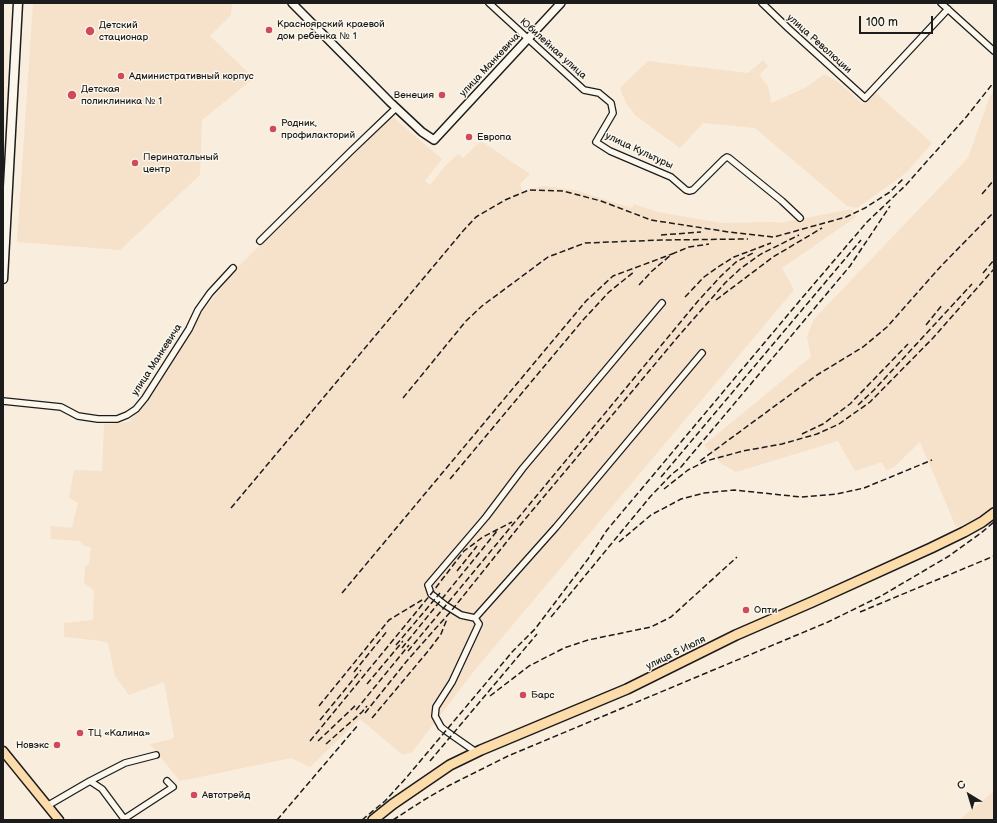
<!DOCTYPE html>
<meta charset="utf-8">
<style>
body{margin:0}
#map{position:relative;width:997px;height:823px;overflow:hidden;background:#f9eddd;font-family:"Balsamiq Sans",sans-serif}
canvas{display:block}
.frame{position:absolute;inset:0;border:4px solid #1c1c1c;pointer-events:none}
.north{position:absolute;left:949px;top:775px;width:40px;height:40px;-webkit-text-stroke:3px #fbf7ec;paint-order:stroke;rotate:322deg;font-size:11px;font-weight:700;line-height:16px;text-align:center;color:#1c1c1c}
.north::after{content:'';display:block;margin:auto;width:14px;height:18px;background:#1c1c1c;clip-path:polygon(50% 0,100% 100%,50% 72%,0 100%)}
.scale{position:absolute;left:859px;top:16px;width:74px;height:18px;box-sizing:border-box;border:2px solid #1c1c1c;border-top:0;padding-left:5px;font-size:12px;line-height:14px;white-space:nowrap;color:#1c1c1c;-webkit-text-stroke:3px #fbf7ec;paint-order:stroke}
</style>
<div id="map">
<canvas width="997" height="823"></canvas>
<div class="frame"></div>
<div class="north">С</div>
<div class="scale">100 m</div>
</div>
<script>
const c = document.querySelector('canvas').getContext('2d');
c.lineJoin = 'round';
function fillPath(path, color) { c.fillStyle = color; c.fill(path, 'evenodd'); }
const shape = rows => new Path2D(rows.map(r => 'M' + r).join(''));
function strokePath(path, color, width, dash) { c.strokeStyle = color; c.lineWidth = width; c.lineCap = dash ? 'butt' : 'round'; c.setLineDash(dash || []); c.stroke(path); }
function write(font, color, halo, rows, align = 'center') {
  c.font = font + ' "Balsamiq Sans",sans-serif'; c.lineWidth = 3; c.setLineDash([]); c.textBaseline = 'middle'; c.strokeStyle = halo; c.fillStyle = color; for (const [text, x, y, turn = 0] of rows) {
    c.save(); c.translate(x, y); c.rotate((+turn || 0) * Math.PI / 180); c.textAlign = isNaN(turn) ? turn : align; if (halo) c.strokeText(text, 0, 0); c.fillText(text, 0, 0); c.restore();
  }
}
const built = shape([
 [33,3,232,3,231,15,210,36,254,78,202,120,200,175,120,250,17,242],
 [763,60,768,66,759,75,768,86,771,103,807,87,824,74,838,82,863,104,867,98,875,92,932,143,906,173,857,208,847,206,755,128,703,123,680,148,636,116,626,103,620,88,648,61,748,73],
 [994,91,994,506,983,516,956,527,920,442,894,467,886,470,882,462,855,471,838,441,736,472,722,464,704,445,811,357,807,336,814,319,968,158,990,96],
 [386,111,442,159,425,181,430,185,446,165,458,154,463,158,481,141,530,174,520,184,523,191,544,186,575,190,632,208,634,204,658,212,720,223,774,222,780,223,852,209,856,217,782,268,794,290,474,671,412,752,403,755,360,719,310,767,291,758,180,781,150,744,172,739,174,736,164,682,129,695,115,676,108,643,101,641,64,637,64,623,93,620,94,590,84,583,85,566,89,564,91,548,83,545,80,541,51,539,50,526,72,528,78,503,69,498,74,470,102,471,104,424,129,422,164,376,201,314,234,271,303,202],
 [994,791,994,820,959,820]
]);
const minor = shape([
 [489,3,584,90,599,93,611,103,613,113,596,142,610,151,671,177,686,190,689,191,693,190,724,159,727,157,729,158,782,201,800,218],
 [762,3,788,28,865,98,948,9],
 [941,3,994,51],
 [260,241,350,152,396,108],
 [3,401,61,407,78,416,98,419,117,419,127,415,136,409,145,398,189,329,198,310,210,293,233,268],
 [475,618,461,615,445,605,431,594,428,585,486,517,523,468,662,303],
 [476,752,446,731,441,727,435,716,436,707,452,682,479,624,475,618,556,527,702,353],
 [90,781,125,763,156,755],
 [47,806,90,781,102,789,125,820],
 [124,819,173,787,167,781]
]);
const tertiary = shape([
 [292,3,390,102,422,132,434,140,561,3]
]);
const secondary = shape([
 [3,279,18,3]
]);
const primary = shape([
 [3,751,59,820]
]);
const trunk = shape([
 [373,820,393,804,450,765,481,750,627,689,736,635,812,602,931,548,964,532,982,522,994,513]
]);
const rail = shape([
 [982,194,994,180],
 [661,235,701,232],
 [983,273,994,260],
 [639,285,652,271,672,254,689,247,709,244],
 [685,297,704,277,718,267,734,257,771,243],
 [716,300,773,257,822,228],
 [926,325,943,304],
 [403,398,466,321,482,306,548,257,585,243,661,240,748,239],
 [858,405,874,390,972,284],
 [802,434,823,424,850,404,908,344],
 [700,461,817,375,863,347,887,327,942,265,994,212],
 [661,477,861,240],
 [450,479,583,320,609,292,635,271],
 [664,489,688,470,706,461,743,451,782,444,817,434,839,424,870,402,933,338,994,269],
 [231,508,463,231,476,217,505,200,529,190,563,191,601,201,651,220,729,232,774,237,846,217,865,208,890,192,903,179],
 [619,542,651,515,681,499,704,493,734,490,801,497,837,494,864,488,932,460],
 [457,571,477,546],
 [342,593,586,301,613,276,672,254],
 [860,612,994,556],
 [551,617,650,497,672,474,681,467,850,266,890,206],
 [396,645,440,593],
 [402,648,497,531],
 [408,651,698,301,721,276,736,262,753,253],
 [354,672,388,630],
 [367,684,403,641],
 [490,696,529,666,564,648,588,640,651,627,671,617,737,557],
 [319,706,389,620,422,600],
 [356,710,409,645],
 [365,713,406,662,452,610,521,524,676,339,725,283,740,269,761,254,799,235],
 [372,718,429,650,441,634,447,619],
 [320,720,361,670],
 [310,741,431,594,464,551,483,537,512,522],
 [318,741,357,704],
 [326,744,362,712,367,706],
 [430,761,537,634],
 [277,820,358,725],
 [362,820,385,801,406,778,513,651,535,629,588,559,607,530,802,298,867,222,906,185,967,116,994,82],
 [393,820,424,800,450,785,508,756,828,622,881,596,949,556,981,533,994,522]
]);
const markers = [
 [269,30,4,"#d1495b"],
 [90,31,5,"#d1495b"],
 [121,76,4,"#d1495b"],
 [72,95,5,"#d1495b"],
 [442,95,4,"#d1495b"],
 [273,129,4,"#d1495b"],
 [469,137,4,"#d1495b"],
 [135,163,4,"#d1495b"],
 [746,610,4,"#d1495b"],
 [523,695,4,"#d1495b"],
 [80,733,4,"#d1495b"],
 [57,745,4,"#d1495b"],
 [194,795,4,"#d1495b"]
];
const poiNames = [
 ["Красноярский краевой",277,24],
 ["дом ребенка № 1",277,36],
 ["Детский",99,25],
 ["стационар",99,37],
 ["Административный корпус",129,76],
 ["Детская",81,89],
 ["поликлиника № 1",81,101],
 ["Венеция",434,95,"right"],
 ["Родник,",281,123],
 ["профилакторий",281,135],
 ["Европа",477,137],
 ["Перинатальный",143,157],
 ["центр",143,169],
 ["Опти",754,610],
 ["Барс",531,695],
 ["ТЦ «Калина»",88,733],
 ["Новэкс",49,745,"right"],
 ["Автотрейд",202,795]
];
const streetNames = [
 ["улица Революции",819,44,42],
 ["Юбилейная улица",553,49,42],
 ["улица Манкевича",490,65,-47],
 ["улица Культуры",639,151,25],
 ["улица Манкевича",157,360,-57],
 ["улица 5 Июля",676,653,-26]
];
fillPath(built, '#f6e1ca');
strokePath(minor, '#1c1c1c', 8);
strokePath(tertiary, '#1c1c1c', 10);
strokePath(secondary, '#1c1c1c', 11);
strokePath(primary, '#1c1c1c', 11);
strokePath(trunk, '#1c1c1c', 12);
strokePath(minor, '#fbf7ec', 5.5);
strokePath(tertiary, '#fbf7ec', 7);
strokePath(secondary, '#fbf7ec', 8);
strokePath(primary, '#fddcac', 8);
strokePath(trunk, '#fddcac', 9);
strokePath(rail, '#1c1c1c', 1.5, [6, 3]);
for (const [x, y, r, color] of markers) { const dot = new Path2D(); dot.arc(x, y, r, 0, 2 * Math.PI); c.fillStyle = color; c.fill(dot); strokePath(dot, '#fbf7ec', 1.5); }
write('10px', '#1c1c1c', '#fbf7ec', poiNames, 'left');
write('10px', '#1c1c1c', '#fbf7ec', streetNames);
</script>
